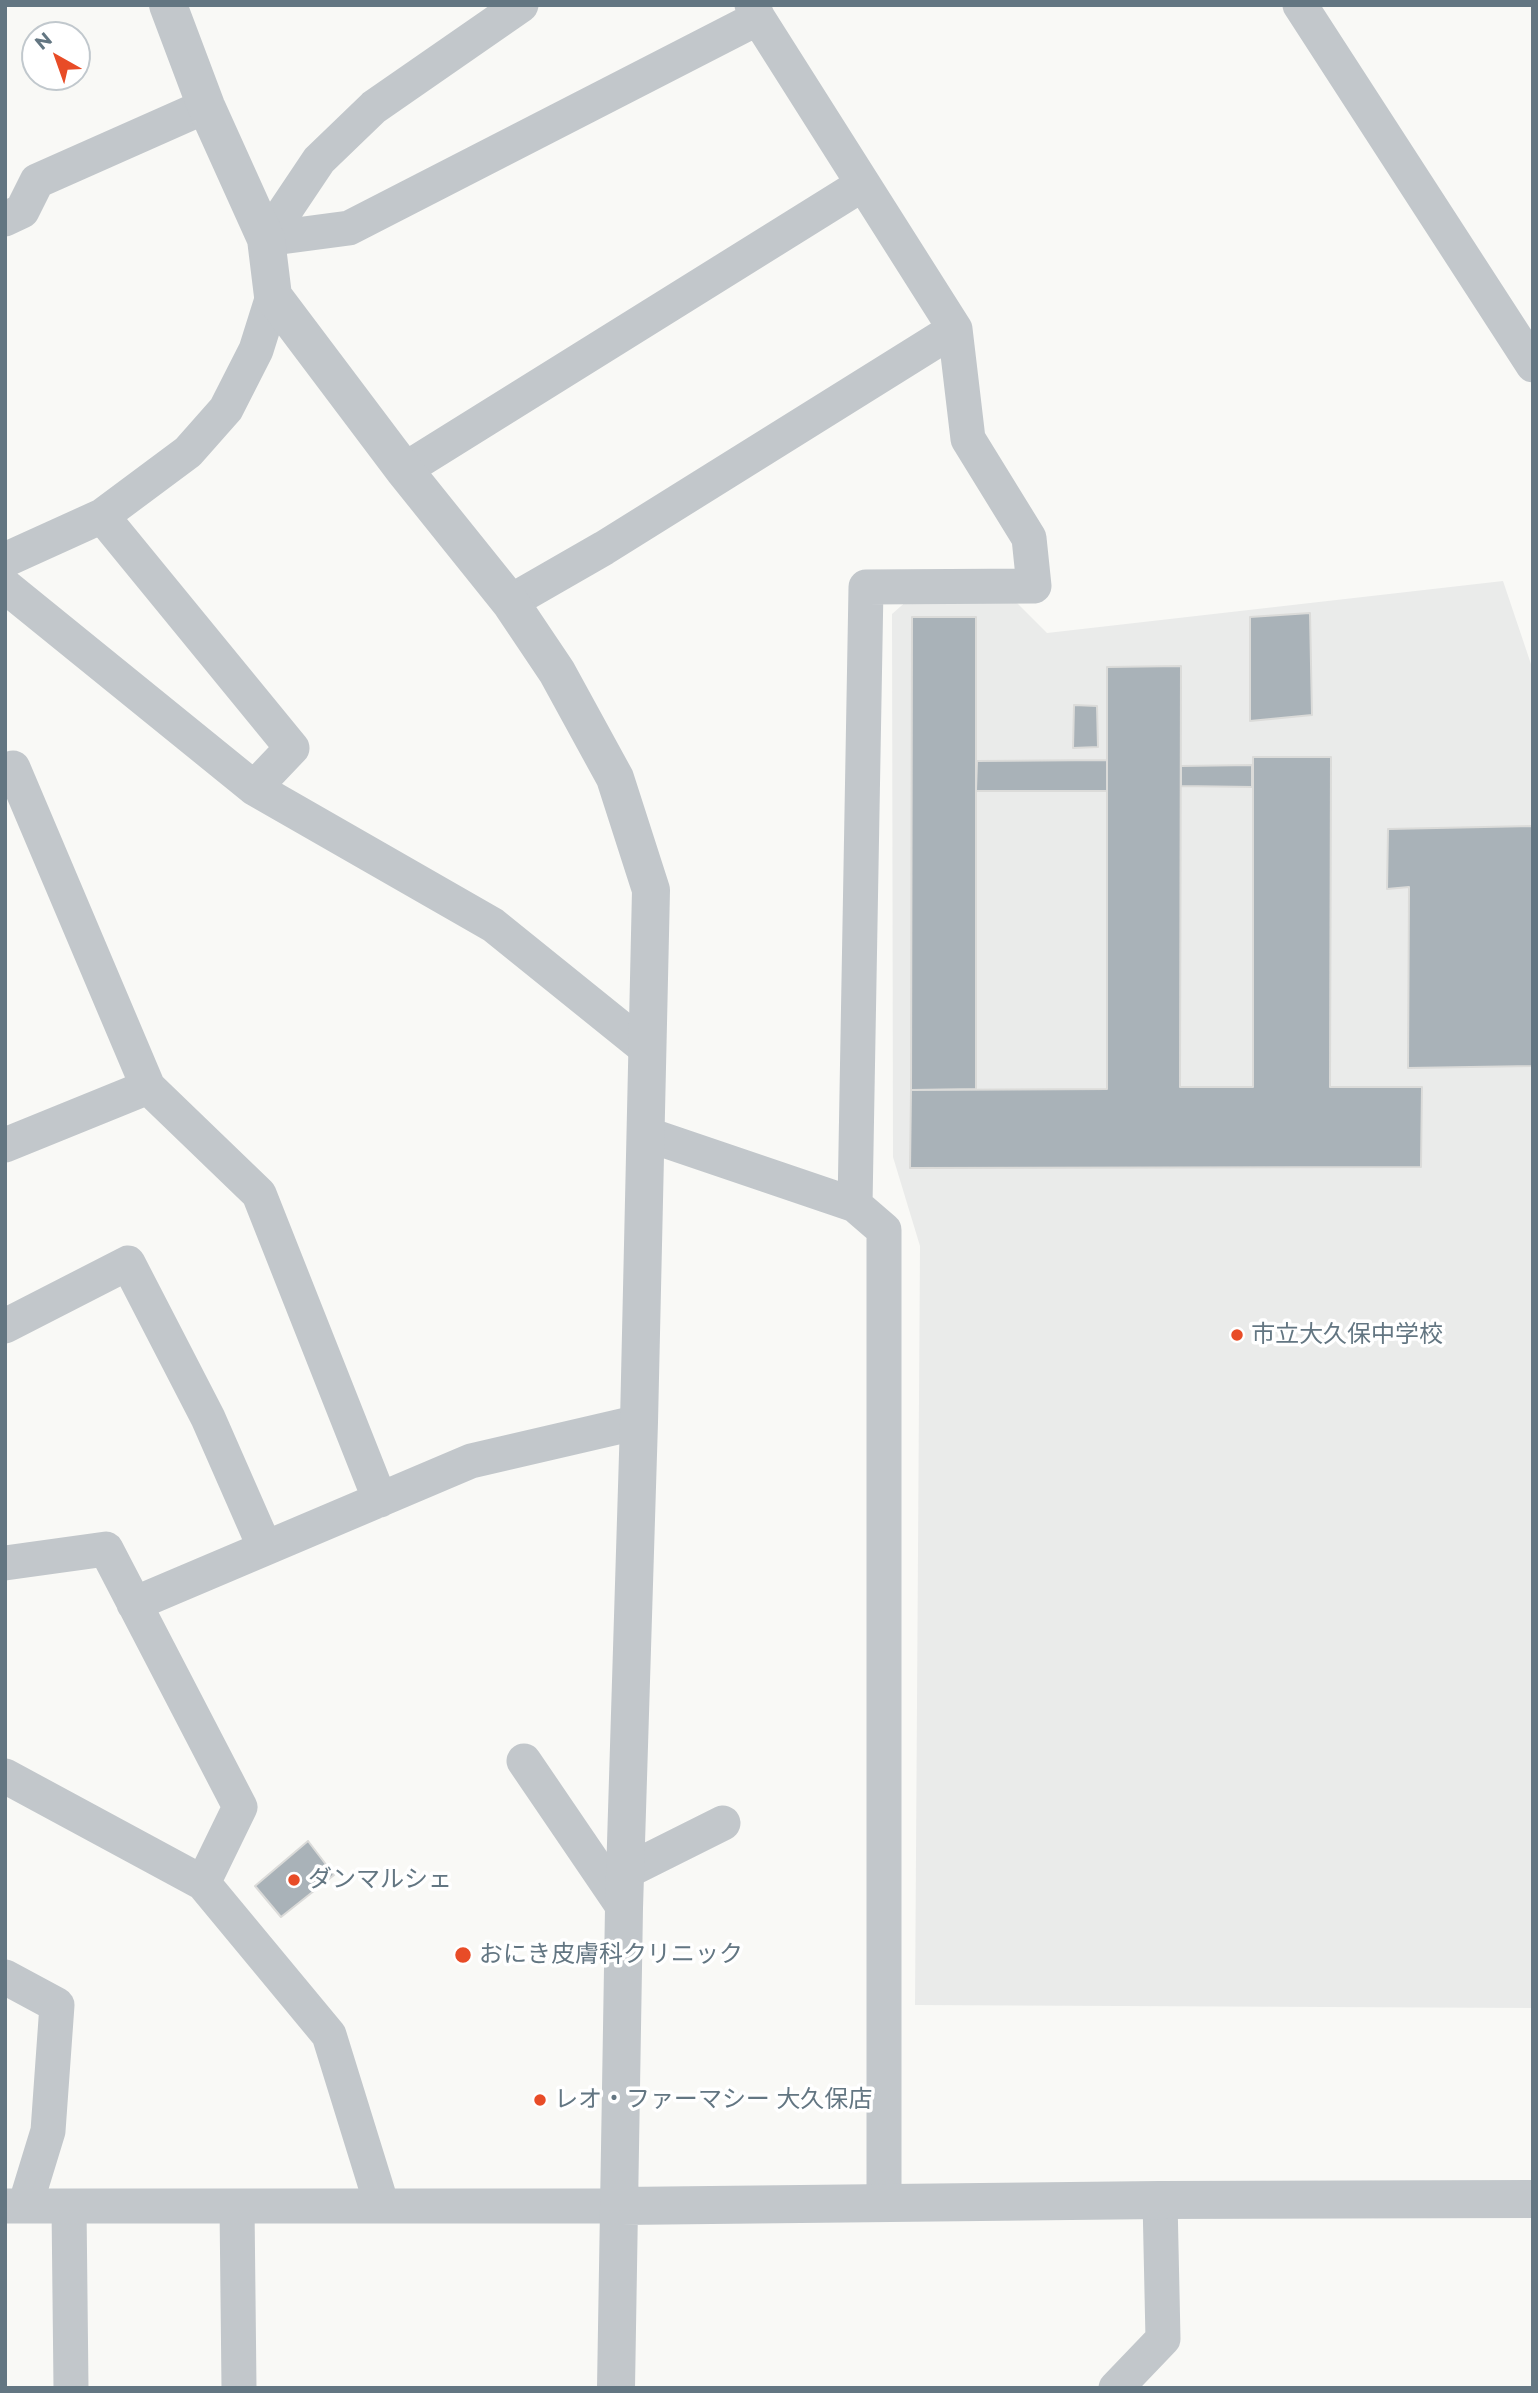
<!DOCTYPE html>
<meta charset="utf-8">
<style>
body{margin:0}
#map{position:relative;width:1538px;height:2393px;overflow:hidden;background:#f9f9f6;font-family:Montserrat,sans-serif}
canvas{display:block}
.frame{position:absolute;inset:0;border:7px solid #637682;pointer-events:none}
.north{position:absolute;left:21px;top:21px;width:70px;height:70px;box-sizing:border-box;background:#fff;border:2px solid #c1c8cd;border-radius:50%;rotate:320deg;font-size:19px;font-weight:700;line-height:28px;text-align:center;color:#637682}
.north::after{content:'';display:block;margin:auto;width:24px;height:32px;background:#e84c27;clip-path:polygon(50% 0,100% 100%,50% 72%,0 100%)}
</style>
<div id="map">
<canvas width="1538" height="2393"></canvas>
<div class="frame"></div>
<div class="north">N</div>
</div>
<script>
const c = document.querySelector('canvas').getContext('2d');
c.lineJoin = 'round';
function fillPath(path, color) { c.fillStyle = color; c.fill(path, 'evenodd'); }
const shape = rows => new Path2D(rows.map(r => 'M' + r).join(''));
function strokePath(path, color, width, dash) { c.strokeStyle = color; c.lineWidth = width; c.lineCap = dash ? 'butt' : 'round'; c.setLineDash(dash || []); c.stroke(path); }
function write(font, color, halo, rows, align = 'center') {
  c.font = font + ' Montserrat,"Noto Sans JP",sans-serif'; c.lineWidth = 7; c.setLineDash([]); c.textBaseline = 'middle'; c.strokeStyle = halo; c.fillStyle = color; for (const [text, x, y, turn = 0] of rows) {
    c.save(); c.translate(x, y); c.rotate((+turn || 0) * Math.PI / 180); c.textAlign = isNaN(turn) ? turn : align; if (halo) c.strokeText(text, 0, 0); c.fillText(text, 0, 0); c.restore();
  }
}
const built = shape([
 [1503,581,1533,670,1533,2008,915,2005,920,1246,893,1157,892,614,909,599,1014,600,1047,633]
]);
const building = shape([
 [1310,613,1312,715,1250,721,1250,617,1310,613],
 [912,617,976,617,976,1089,911,1090,912,617],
 [1181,666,1180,1087,1253,1087,1253,757,1331,757,1330,1087,1422,1087,1421,1167,910,1168,911,1090,1107,1089,1107,667,1181,666],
 [1074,705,1097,706,1098,747,1073,748,1074,705],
 [1107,760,1107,791,976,791,977,761,1107,760],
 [1252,765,1252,787,1181,786,1181,766,1252,765],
 [1533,826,1533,1066,1408,1068,1409,887,1387,889,1388,829,1533,826],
 [308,1841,334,1875,281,1917,255,1886,308,1841]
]);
const minor = shape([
 [752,5,758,18,955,329,968,439,1029,538,1034,586,866,587,855,1205],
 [1300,5,1533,365],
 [5,219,22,211,37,181,206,106],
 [266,239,349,228,758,18],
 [266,239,319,160,374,107,521,5],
 [404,470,863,184],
 [102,516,292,748,254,788],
 [5,560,102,516,188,452,226,409,256,350,273,296],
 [5,586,254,788,493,925,648,1050],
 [510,602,604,548,955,329],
 [5,771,13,768,148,1087,259,1194,380,1500],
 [646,1134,855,1205,884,1230,884,2203],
 [5,1145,148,1087],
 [5,1326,128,1263,208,1418,265,1548],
 [5,1563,106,1549,240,1807,203,1883],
 [134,1604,471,1461,639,1422],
 [524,1761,624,1908],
 [5,1776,203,1883,329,2035,382,2206],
 [625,1872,723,1823],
 [5,1977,57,2005,48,2131,25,2206],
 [5,2206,621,2206],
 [69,2206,71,2388],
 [237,2206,239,2388],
 [1116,2388,1163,2339,1160,2200]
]);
const tertiary = shape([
 [168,5,206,106,266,239,273,296,404,470,510,602,557,672,615,778,651,890,639,1422,624,1908,616,2388],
 [621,2206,1160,2200,1533,2199]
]);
const markers = [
 [1237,1335,7,"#e84c27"],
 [294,1880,7,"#e84c27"],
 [463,1955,9,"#e84c27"],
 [540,2100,7,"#e84c27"]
];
const poiNames = [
 ["市立大久保中学校",1251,1335],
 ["ダンマルシェ",308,1880],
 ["おにき皮膚科クリニック",479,1955],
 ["レオ・ファーマシー 大久保店",554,2100]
];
fillPath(built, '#eaebea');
fillPath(building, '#a9b2b8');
strokePath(building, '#dbdbd9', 2);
strokePath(minor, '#c2c7cb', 35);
strokePath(tertiary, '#c2c7cb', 38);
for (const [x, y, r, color] of markers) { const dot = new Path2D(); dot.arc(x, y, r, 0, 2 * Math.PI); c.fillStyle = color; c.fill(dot); strokePath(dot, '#fff', 2.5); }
write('24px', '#637682', '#fff', poiNames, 'left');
</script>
